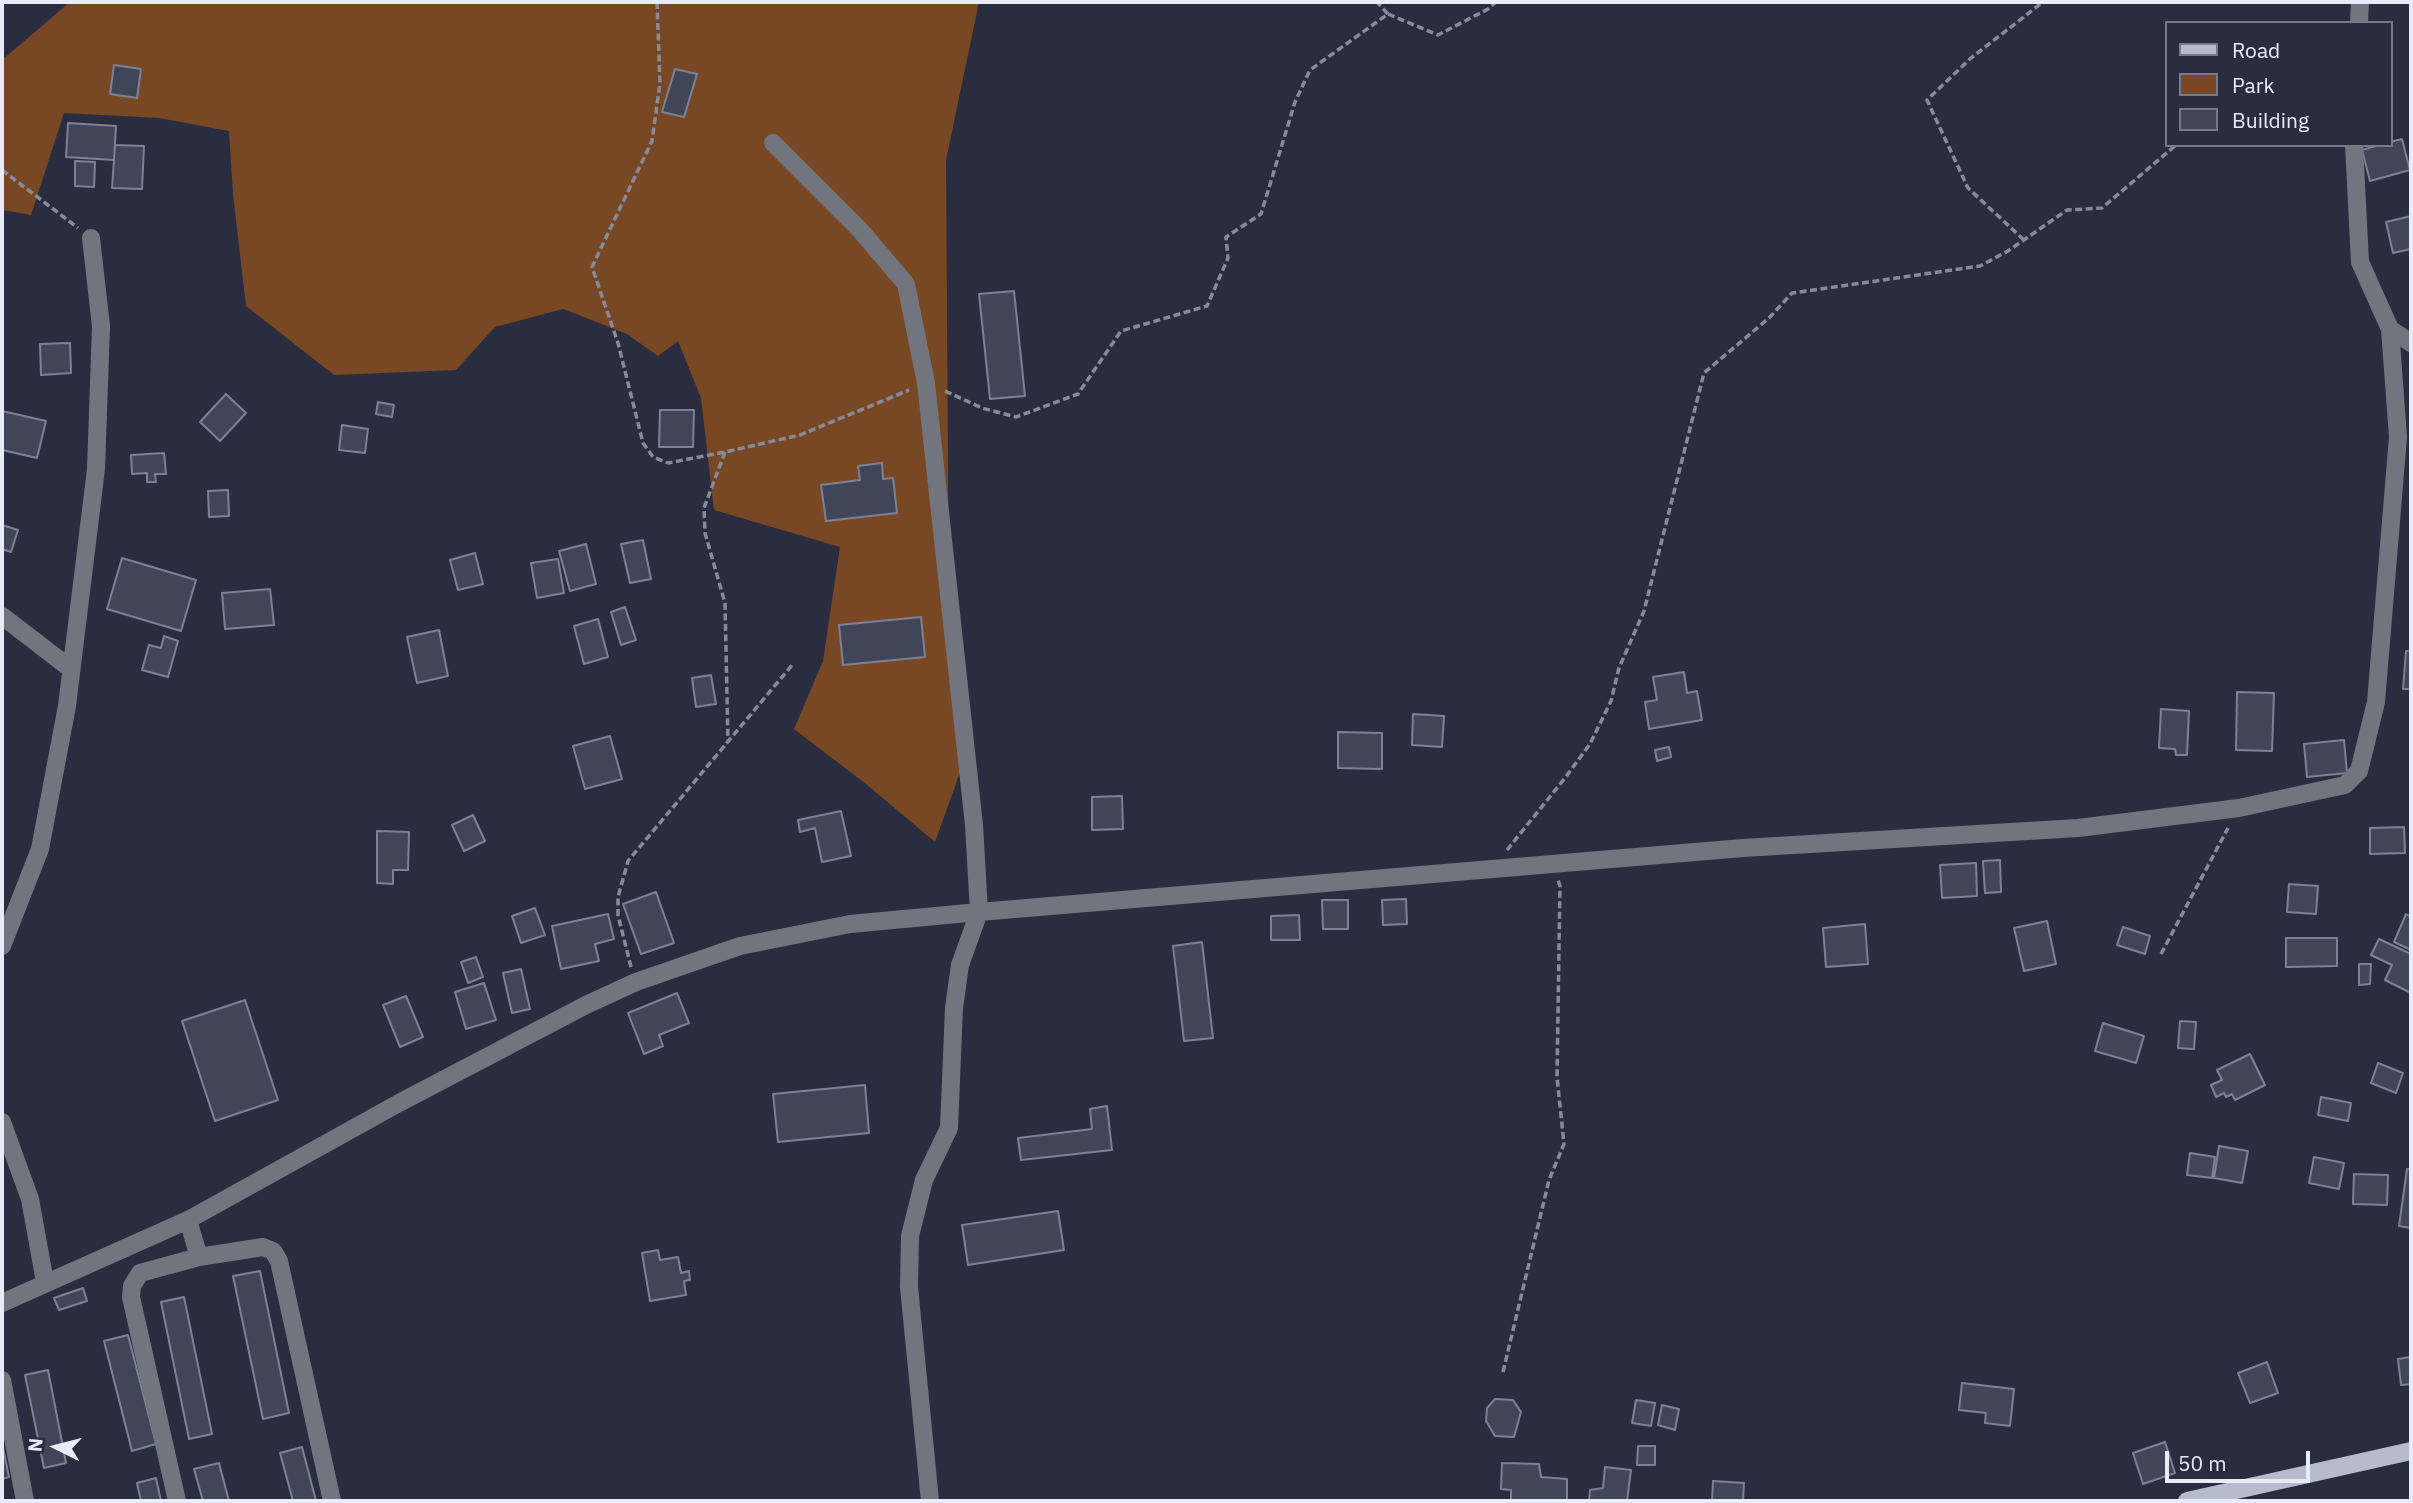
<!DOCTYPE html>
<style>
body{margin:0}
#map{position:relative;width:2413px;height:1503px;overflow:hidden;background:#2a2d3f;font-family:"IBM Plex Sans",sans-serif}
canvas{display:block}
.frame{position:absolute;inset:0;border:4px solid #e9ecf8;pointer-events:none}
.legend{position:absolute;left:2165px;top:21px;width:228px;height:126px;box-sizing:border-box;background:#2a2d3f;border:2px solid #767989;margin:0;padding:9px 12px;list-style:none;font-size:21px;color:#e9ecf8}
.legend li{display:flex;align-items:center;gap:14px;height:35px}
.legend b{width:35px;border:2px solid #767989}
.north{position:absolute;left:21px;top:1412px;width:70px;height:70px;-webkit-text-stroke:5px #2a2d3f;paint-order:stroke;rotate:276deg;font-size:19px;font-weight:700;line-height:28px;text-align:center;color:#e9ecf8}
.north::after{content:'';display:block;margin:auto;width:24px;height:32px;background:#e9ecf8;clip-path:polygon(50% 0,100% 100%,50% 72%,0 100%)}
.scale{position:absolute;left:2165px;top:1451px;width:145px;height:32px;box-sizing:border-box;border:4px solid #e9ecf8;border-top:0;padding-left:9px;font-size:21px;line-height:24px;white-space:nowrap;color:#e9ecf8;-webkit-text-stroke:5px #2a2d3f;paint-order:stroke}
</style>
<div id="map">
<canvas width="2413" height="1503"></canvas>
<div class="frame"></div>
<ul class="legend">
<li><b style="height:9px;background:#b7bbce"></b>Road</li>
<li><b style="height:19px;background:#784824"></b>Park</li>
<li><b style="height:19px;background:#414558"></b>Building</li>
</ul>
<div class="north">N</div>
<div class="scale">50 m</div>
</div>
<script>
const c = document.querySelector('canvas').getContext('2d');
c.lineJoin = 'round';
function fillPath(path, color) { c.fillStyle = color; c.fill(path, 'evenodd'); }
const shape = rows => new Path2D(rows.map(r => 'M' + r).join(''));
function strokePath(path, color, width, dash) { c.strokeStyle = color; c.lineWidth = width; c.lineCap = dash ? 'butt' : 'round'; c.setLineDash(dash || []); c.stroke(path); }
const green = shape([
 [70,2,979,2,946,160,949,622,967,753,935,842,866,784,794,729,823,661,840,547,714,510,701,398,678,341,658,356,627,334,563,309,495,327,456,370,334,375,246,306,233,194,229,131,159,118,64,113,31,215,2,210,2,60]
]);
const building = shape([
 [114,65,141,69,137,98,110,94,114,65],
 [675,69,697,74,684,117,662,112,675,69],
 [68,123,116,126,114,160,66,157,68,123],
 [2402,139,2410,170,2370,181,2362,150,2379,145,2390,145,2390,142,2402,139],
 [115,145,144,146,142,189,112,188,115,145],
 [75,161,95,162,94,187,75,186,75,161],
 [2411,216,2411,249,2393,253,2386,222,2411,216],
 [1014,291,1025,396,990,399,979,294,1014,291],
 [70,343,71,373,41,375,40,344,70,343],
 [226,394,246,413,220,441,200,422,226,394],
 [378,402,394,405,392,417,376,414,378,402],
 [660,410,694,410,693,447,659,447,660,410],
 [2,411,46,421,37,458,2,450,2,411],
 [342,425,368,429,365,453,339,450,342,425],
 [164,453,166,474,155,474,156,482,147,482,147,473,132,474,131,455,164,453],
 [882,463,883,479,893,478,897,513,826,521,821,485,860,480,858,466,882,463],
 [228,490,229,516,209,517,208,491,228,490],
 [2,525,18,530,11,552,2,549,2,525],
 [643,540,651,579,630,583,621,544,643,540],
 [586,544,596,584,570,591,559,551,586,544],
 [475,553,483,584,458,590,450,560,475,553],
 [122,558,196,580,181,631,107,609,122,558],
 [558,559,564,593,537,598,531,563,558,559],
 [270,589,274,625,225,629,222,593,270,589],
 [625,607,636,640,621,645,611,612,625,607],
 [921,617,925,657,843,665,839,625,921,617],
 [598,619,608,657,584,664,574,626,598,619],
 [439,630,448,676,417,683,407,637,439,630],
 [164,636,178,641,168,677,142,670,149,645,161,648,164,636],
 [2406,651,2411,651,2411,689,2403,689,2406,651],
 [1684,672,1687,693,1697,691,1702,720,1649,729,1645,702,1657,700,1653,677,1684,672],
 [711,675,716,704,696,707,692,678,711,675],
 [2237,692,2274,693,2272,751,2236,750,2237,692],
 [2161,709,2189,711,2187,755,2176,755,2175,749,2159,748,2161,709],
 [1413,714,1444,716,1442,747,1412,745,1413,714],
 [1338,732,1382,733,1382,769,1338,768,1338,732],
 [610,736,622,779,585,789,573,746,610,736],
 [2344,740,2347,773,2307,777,2304,744,2344,740],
 [1669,747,1671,757,1657,761,1655,750,1669,747],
 [1122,796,1123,829,1092,830,1092,797,1122,796],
 [841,811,851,856,822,862,815,828,800,832,798,820,841,811],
 [473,815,485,841,464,851,452,825,473,815],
 [2404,827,2405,853,2370,854,2370,828,2404,827],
 [377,831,409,832,408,870,393,870,393,884,377,883,377,831],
 [2000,860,2001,892,1985,893,1983,861,2000,860],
 [1976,863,1977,896,1942,898,1940,865,1976,863],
 [2289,884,2318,886,2316,914,2287,912,2289,884],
 [656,892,674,943,641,954,623,904,656,892],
 [1406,899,1407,924,1383,925,1382,900,1406,899],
 [1322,900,1348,900,1348,929,1323,929,1322,900],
 [535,908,545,935,521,943,512,916,535,908],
 [608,914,614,939,595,944,599,961,561,969,552,926,608,914],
 [2406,914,2411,917,2411,950,2394,942,2406,914],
 [1299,915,1300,940,1271,940,1271,916,1299,915],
 [2047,921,2056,964,2024,971,2014,928,2047,921],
 [1865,924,1868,964,1826,967,1823,928,1865,924],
 [2123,927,2150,936,2145,954,2117,945,2123,927],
 [2286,938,2337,938,2337,966,2286,967,2286,938],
 [2379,939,2411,954,2411,993,2385,980,2392,965,2371,955,2379,939],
 [1202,942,1213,1038,1184,1041,1173,946,1202,942],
 [476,957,483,977,468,983,461,962,476,957],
 [2359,964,2371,964,2370,984,2359,985,2359,964],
 [521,969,530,1009,512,1013,503,973,521,969],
 [484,983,496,1020,466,1029,455,992,484,983],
 [677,993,689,1023,659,1035,663,1046,644,1054,628,1013,677,993],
 [406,996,423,1037,400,1047,383,1005,406,996],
 [245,1000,278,1100,215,1121,182,1021,245,1000],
 [2180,1021,2196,1022,2194,1049,2178,1048,2180,1021],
 [2103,1023,2144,1036,2136,1063,2095,1051,2103,1023],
 [2250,1054,2265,1085,2235,1100,2232,1094,2226,1097,2224,1093,2216,1097,2211,1085,2222,1080,2217,1070,2250,1054],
 [2378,1063,2403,1073,2396,1093,2371,1083,2378,1063],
 [865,1085,869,1133,778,1142,773,1094,865,1085],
 [2321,1097,2351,1103,2348,1121,2318,1115,2321,1097],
 [1107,1106,1112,1150,1021,1160,1018,1138,1092,1129,1090,1109,1107,1106],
 [2219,1146,2248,1151,2242,1183,2214,1178,2219,1146],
 [2190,1153,2215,1157,2212,1178,2187,1175,2190,1153],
 [2314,1157,2344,1163,2339,1189,2309,1183,2314,1157],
 [2407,1169,2411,1169,2411,1228,2399,1226,2407,1169],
 [2354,1174,2388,1175,2387,1205,2353,1204,2354,1174],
 [1058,1211,1064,1250,968,1265,962,1225,1058,1211],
 [658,1250,660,1260,678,1257,681,1273,689,1271,690,1280,684,1281,686,1295,650,1301,642,1253,658,1250],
 [260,1271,289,1413,263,1419,233,1276,260,1271],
 [83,1288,87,1301,59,1310,54,1298,83,1288],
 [184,1297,212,1434,189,1439,161,1302,184,1297],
 [128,1335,156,1444,132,1451,104,1341,128,1335],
 [2411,1357,2411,1384,2401,1385,2398,1359,2411,1357],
 [2267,1362,2278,1393,2250,1403,2238,1373,2267,1362],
 [48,1370,66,1463,44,1468,25,1375,48,1370],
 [1962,1383,2014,1389,2010,1426,1985,1423,1986,1413,1959,1410,1962,1383],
 [1495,1399,1513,1400,1521,1412,1514,1437,1495,1436,1486,1421,1487,1408,1495,1399],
 [1636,1400,1655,1403,1651,1426,1632,1423,1636,1400],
 [1662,1405,1679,1409,1675,1430,1658,1425,1662,1405],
 [2165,1442,2175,1473,2143,1484,2133,1453,2165,1442],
 [2,1443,9,1477,2,1479,2,1443],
 [1638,1446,1655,1446,1655,1465,1637,1465,1638,1446],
 [302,1447,316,1501,293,1501,280,1453,302,1447],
 [219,1463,229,1501,203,1501,194,1469,219,1463],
 [1502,1463,1539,1464,1541,1477,1567,1479,1567,1501,1511,1501,1511,1490,1501,1489,1502,1463],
 [1605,1467,1631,1470,1627,1501,1589,1501,1590,1490,1603,1488,1605,1467],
 [156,1478,161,1501,141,1501,137,1483,156,1478],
 [1713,1481,1744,1483,1743,1501,1712,1501,1713,1481]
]);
const path = shape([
 [657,2,660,83,652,141,592,267,618,343,643,443,653,457,668,463,725,452,800,435,909,390],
 [1388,14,1438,35,1488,9,1496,2],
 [2,170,78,228],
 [2024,240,1968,188,1927,100,1971,58,2043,2],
 [945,391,982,408,1016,417,1078,394,1121,331,1207,306,1228,258,1226,237,1261,214,1295,102,1310,70,1388,14,1377,2],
 [725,452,704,508,705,533,725,603,728,741],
 [1507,850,1565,778,1590,744,1611,701,1619,668,1644,611,1704,373,1769,318,1792,293,1980,266,2008,251,2067,210,2102,208,2176,145],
 [2161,954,2228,828],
 [631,967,618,915,618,897,628,861,793,664],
 [1503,1372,1549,1180,1564,1144,1557,1077,1560,886,1558,880]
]);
const minor = shape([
 [2359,23,2360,2],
 [773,143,860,230,906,284,926,383,974,825,979,912,960,965,954,1008,949,1128,924,1180,910,1236,909,1287,930,1501],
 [2354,145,2360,262,2390,329,2411,343],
 [2,616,71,669],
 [2,946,40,849,67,706,96,469,101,326,91,238],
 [2,1122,30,1199,45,1282],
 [188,1220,199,1257,263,1247,273,1251,279,1261,332,1501],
 [2,1303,188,1220,399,1103,586,1005,636,982,740,946,850,924,979,912,1743,848,2078,828,2239,808,2345,785,2359,771,2376,702,2398,437,2390,329],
 [2,1380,25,1501],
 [177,1501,131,1297,132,1286,140,1273,199,1257]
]);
const major = shape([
 [2187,1501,2411,1451]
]);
fillPath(green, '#784824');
fillPath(building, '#414558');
strokePath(building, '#7d8196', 2);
strokePath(path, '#878a99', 3.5, [7, 3.5]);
strokePath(minor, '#73757e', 18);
strokePath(major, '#b7bbce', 18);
</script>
